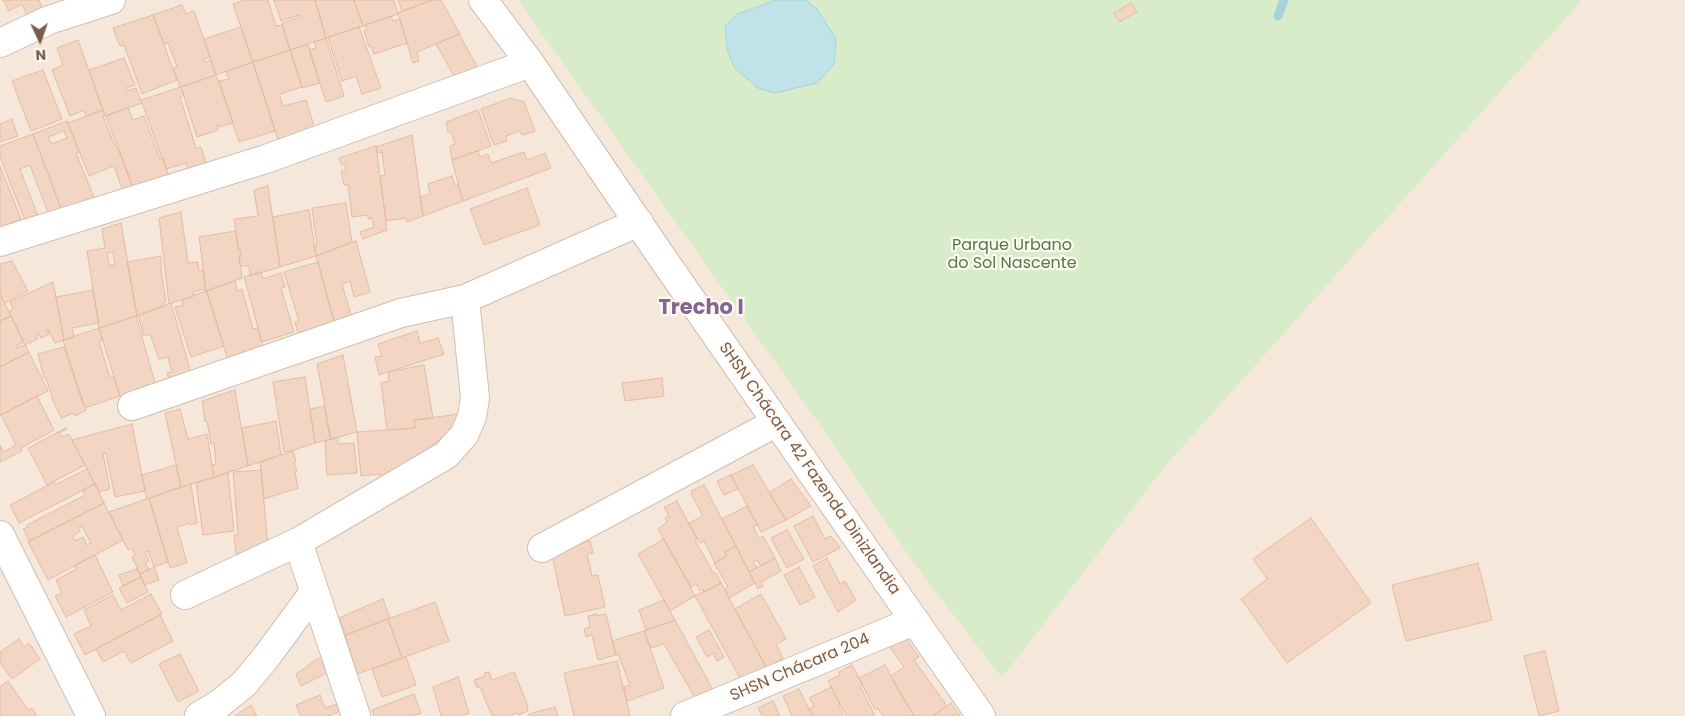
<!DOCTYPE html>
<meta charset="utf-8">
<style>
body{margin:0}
#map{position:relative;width:1685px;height:716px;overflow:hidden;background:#fdf6ec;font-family:Poppins,sans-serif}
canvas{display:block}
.north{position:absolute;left:15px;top:15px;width:50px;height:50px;-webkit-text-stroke:4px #fffaf3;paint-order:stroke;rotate:177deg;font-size:14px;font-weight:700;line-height:20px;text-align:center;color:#7a5c4d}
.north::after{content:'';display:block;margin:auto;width:18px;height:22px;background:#7a5c4d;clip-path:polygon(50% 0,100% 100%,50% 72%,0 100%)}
</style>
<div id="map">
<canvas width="1685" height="716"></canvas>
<div class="north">N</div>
</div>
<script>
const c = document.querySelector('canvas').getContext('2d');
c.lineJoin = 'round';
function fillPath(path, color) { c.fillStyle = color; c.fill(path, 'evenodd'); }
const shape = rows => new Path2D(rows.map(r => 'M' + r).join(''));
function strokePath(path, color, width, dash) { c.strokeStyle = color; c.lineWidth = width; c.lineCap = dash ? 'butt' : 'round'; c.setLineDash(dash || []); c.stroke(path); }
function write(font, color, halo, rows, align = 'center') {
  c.font = font + ' Poppins,sans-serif'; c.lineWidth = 4.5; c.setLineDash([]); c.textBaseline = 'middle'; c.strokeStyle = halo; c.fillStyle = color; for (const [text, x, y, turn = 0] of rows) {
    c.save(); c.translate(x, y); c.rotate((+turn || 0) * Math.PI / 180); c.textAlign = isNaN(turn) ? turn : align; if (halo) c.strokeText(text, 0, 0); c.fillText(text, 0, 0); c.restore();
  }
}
const residential = shape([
 [0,0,1685,0,1685,716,0,716]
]);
const green = shape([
 [518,0,1582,0,1166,465,1002,678,916,566,827,435]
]);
const water = shape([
 [776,0,806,0,817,9,836,39,834,64,817,83,775,93,758,88,734,67,727,49,725,26,737,14,776,0]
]);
const stream = shape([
 [1278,16,1284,0]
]);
const building = shape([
 [3,0,39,0,42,9,28,17,22,4,9,11,3,0],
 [245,0,268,0,276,26,282,25,290,50,253,62,233,4,245,0],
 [274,0,315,0,326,38,290,50,282,23,300,17,299,15,281,21,274,0],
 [315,0,354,0,363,26,326,38,315,0],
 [354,0,394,0,398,14,363,26,354,0],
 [398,0,432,0,402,11,398,0],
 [432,0,441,0,460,34,417,52,419,61,413,63,398,13,432,0],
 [1131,3,1137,12,1119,22,1114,13,1131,3],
 [182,5,186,14,194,11,210,57,204,59,205,63,211,60,216,75,180,87,173,68,177,66,168,43,164,44,153,15,182,5],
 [153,15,177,80,142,94,124,45,120,46,113,28,153,15],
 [391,16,393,21,400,19,407,43,374,54,371,46,369,47,364,31,367,30,365,25,391,16],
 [241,27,253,62,216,75,204,39,241,27],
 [359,27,381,88,362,94,356,76,342,81,328,37,359,27],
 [459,34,480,72,457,81,436,44,459,34],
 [326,38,344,96,326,102,309,50,316,48,314,42,326,38],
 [78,40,103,110,86,116,84,110,70,116,52,70,63,65,57,48,78,40],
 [308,44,320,83,302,88,290,50,308,44],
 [290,50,302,87,280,94,280,97,283,106,306,100,316,132,279,143,253,62,290,50],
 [124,58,135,85,126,88,127,91,136,88,142,103,105,116,89,70,124,58],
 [253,62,275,131,239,142,219,81,229,79,226,71,253,62],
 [43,70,62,119,31,131,12,81,43,70],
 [216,75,233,123,219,127,218,125,216,125,218,130,197,137,181,87,216,75],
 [181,87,184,95,180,97,196,148,201,147,207,166,189,173,186,163,166,169,141,100,181,87],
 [511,98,524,102,535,131,522,135,520,131,506,136,507,141,494,145,481,109,511,98],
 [128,108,133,120,144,116,160,159,163,158,171,182,135,192,106,116,128,108],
 [103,110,105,115,103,116,115,146,117,146,133,188,123,191,114,166,89,176,68,123,103,110],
 [478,110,491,146,452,160,450,146,455,144,451,132,448,132,446,122,478,110],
 [12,119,18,136,0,142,0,124,12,119],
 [67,121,79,152,76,153,95,200,62,211,33,134,67,121],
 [64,131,67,138,51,144,48,137,64,131],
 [33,134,62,211,49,215,30,165,20,169,39,219,26,223,0,157,0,146,33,134],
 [412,135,423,216,407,222,406,218,386,221,380,176,385,175,382,152,377,153,376,147,412,135],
 [376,146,387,230,363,239,360,232,374,227,372,218,368,219,368,215,352,217,348,184,344,185,341,171,346,171,345,164,341,164,339,158,376,146],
 [478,151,480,157,488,154,491,163,524,152,527,160,545,153,551,168,463,201,452,160,478,151],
 [0,166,21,219,0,227,0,166],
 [452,176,455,185,458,184,463,201,423,216,420,197,430,194,428,184,452,176],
 [268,186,280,267,250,276,249,266,240,266,239,256,241,256,240,249,238,249,234,219,258,216,254,190,268,186],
 [527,188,540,225,484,245,470,209,527,188],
 [346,203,352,242,316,256,314,246,317,245,312,208,346,203],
 [309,210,316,256,280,267,273,217,309,210],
 [181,212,188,263,198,262,199,271,203,270,205,289,193,292,194,296,169,304,159,218,181,212],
 [121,223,137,316,99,328,87,251,105,248,102,229,121,223],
 [113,252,115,265,109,265,107,253,113,252],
 [236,231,242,278,206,291,199,237,236,231],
 [356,241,370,292,354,297,350,281,342,284,352,319,335,325,316,256,356,241],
 [161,256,161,271,166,302,164,302,164,306,137,316,127,262,161,256],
 [12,261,28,291,5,303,0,294,0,264,12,261],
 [318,262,335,325,299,336,295,322,299,321,284,272,318,262],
 [261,272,263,279,281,273,285,287,281,288,294,332,262,342,244,277,261,272],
 [235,281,237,291,242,289,253,329,257,328,264,350,228,361,207,291,235,281],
 [53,282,64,340,55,343,48,329,47,330,49,334,41,338,39,334,36,336,38,339,25,345,9,312,13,309,10,302,53,282],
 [93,290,99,323,72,328,74,337,64,340,56,297,93,290],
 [206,291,224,346,191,357,175,307,184,305,182,300,206,291],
 [0,294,11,316,0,321,0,294],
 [171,303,191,373,169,380,167,373,172,372,168,357,159,359,150,334,144,336,138,315,171,303],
 [11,316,24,342,16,346,17,348,25,345,29,352,0,367,0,321,11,316],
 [136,316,156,386,120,397,99,328,136,316],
 [99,328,103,340,99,342,110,378,114,377,120,396,85,408,63,340,99,328],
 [417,331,420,343,438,338,444,354,379,375,375,357,382,356,378,344,417,331],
 [64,347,82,401,86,410,75,416,73,413,61,418,52,399,53,399,46,378,44,378,38,354,64,347],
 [29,352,48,391,0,415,0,367,29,352],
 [343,355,357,432,331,439,317,364,343,355],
 [424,365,433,418,414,420,415,428,387,430,381,383,389,381,388,372,424,365],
 [305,377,315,443,294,450,284,452,273,382,305,377],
 [662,378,664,396,625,401,622,383,662,378],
 [235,390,248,466,214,477,212,465,216,464,214,443,211,444,207,421,205,422,202,401,235,390],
 [37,396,54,430,21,448,22,451,0,462,0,445,3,452,16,445,1,415,37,396],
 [324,406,330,439,315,443,310,409,324,406],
 [180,409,188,439,207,434,214,477,181,487,165,413,180,409],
 [459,414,461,424,383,481,381,481,380,474,361,476,357,432,415,428,414,420,459,414],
 [276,421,281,455,248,466,242,428,276,421],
 [132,424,145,491,115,497,106,453,103,454,110,489,99,492,72,440,132,424],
 [66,428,67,429,59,433,62,437,69,434,85,465,47,485,28,448,66,428],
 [338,437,338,444,354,443,357,473,327,475,325,441,338,437],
 [293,451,296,462,294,462,297,471,295,472,298,488,264,499,260,462,293,451],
 [176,465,181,487,147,499,142,475,176,465],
 [753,465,786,520,761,532,731,475,753,465],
 [87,469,95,484,19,523,10,505,54,482,55,485,87,469],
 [261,470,268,545,236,554,234,535,238,535,233,472,261,470],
 [228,473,234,531,203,535,196,483,228,473],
 [731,475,738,489,724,495,717,481,731,475],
 [791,479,811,506,786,520,769,493,791,479],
 [95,484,104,503,29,541,23,529,28,527,27,525,85,495,82,490,95,484],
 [191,484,197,523,190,525,189,523,177,527,187,563,170,568,149,498,191,484],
 [704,485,736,546,725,552,727,556,715,563,704,541,700,543,689,523,703,516,691,494,693,493,691,491,704,485],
 [149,498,168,562,154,567,148,551,145,552,149,561,145,562,149,570,140,574,132,557,135,555,132,548,128,550,109,512,149,498],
 [677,501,697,539,695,540,714,574,716,573,721,583,704,592,703,589,700,591,696,584,691,587,658,529,667,522,665,518,669,516,664,507,677,501],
 [104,503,123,540,48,580,28,542,104,503],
 [82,526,91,543,87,545,83,537,75,541,73,536,80,531,78,528,82,526],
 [747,506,757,525,753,527,759,538,763,536,775,558,761,566,757,560,753,562,757,568,749,572,722,519,747,506],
 [813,516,825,539,831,536,840,548,813,562,794,526,813,516],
 [1311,518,1371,603,1287,663,1241,599,1267,579,1253,559,1311,518],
 [787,530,804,559,787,568,771,538,787,530],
 [664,539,695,596,670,611,638,554,664,539],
 [590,541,593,553,587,554,592,576,598,575,605,607,565,616,551,550,590,541],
 [736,546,755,583,729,598,725,589,728,587,714,563,727,556,725,552,736,546],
 [95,555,113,592,66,617,55,596,62,593,56,580,77,569,75,565,95,555],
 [775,558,781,571,761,582,763,586,758,589,749,572,775,558],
 [827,558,840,584,845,581,856,600,838,612,813,566,827,558],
 [1478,563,1492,620,1406,641,1392,585,1478,563],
 [154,567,159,580,144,585,140,574,154,567],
 [799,567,815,597,800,605,784,575,799,567],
 [137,569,141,577,123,586,119,575,137,569],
 [141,577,148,592,127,603,119,588,141,577],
 [721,583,766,667,741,680,695,596,721,583],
 [151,594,162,614,85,655,74,634,91,626,84,610,113,595,121,610,151,594],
 [761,594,786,639,776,644,783,659,766,667,735,609,761,594],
 [383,599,390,618,346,635,339,618,383,599],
 [664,600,675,620,646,630,639,610,664,600],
 [435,602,449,641,402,658,388,619,435,602],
 [597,614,597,616,606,614,616,655,598,660,592,635,586,637,584,629,590,627,588,616,597,614],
 [160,615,173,641,131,663,124,651,103,662,96,649,160,615],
 [388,619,402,658,357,674,345,635,388,619],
 [675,620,713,690,695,698,664,644,651,648,644,631,675,620],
 [709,630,724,657,717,661,713,653,707,657,696,637,709,630],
 [644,631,664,688,627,701,624,687,630,685,618,654,616,655,612,641,644,631],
 [905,637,919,657,914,660,947,706,933,716,914,716,891,676,904,667,889,646,905,637],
 [19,639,24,647,29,643,40,659,12,679,0,663,0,652,19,639],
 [1545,651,1559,711,1539,716,1524,656,1545,651],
 [180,654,199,691,178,702,159,664,180,654],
 [322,656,327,673,301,686,296,674,322,656],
 [406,657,416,685,382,697,372,669,406,657],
 [617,661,630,716,574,716,564,673,617,661],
 [852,665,863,685,860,686,875,716,846,716,828,681,840,675,839,672,852,665],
 [885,665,899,692,914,716,883,716,878,708,875,710,859,678,885,665],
 [489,672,492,680,514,672,528,706,527,707,528,711,518,715,517,713,509,716,492,716,480,687,477,688,474,680,485,676,484,673,489,672],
 [458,677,469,713,461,716,441,716,433,687,458,677],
 [8,681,28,710,32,708,37,716,0,716,0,687,8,681],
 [831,687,840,704,838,705,843,716,813,716,809,709,814,706,809,698,831,687],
 [799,689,809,709,813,716,792,716,783,696,799,689],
 [414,694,421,713,412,716,374,716,372,710,414,694],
 [320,695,325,708,337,704,339,712,328,716,301,716,296,705,320,695],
 [773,701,780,716,762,716,758,708,773,701],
 [951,703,960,716,933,716,947,706,951,703],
 [251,705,257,716,235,716,251,705],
 [555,707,558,716,529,716,529,714,555,707]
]);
const minor = shape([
 [483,0,530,63,661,256,981,716],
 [0,43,49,20,111,0],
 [0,242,266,159,530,63],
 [132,406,401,313,465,299,639,222],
 [0,535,91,716],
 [298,542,356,716],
 [542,548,777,422],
 [185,595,298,542,446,455,464,435,472,417,475,398,465,299],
 [199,716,219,704,244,684,267,656,314,592],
 [685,716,914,621]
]);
const parkNames = [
 ["Parque Urbano",1012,246],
 ["do Sol Nascente",1012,264]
];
const streetNames = [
 ["SHSN Chácara 42 Fazenda Dinizlandia",809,469,55],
 ["SHSN Chácara 204",800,668,-23]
];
const districtNames = [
 ["Trecho I",701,309]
];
fillPath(residential, '#f5e8da');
fillPath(green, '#d8ecc9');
fillPath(water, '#bfe3e8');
strokePath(water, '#a5d3da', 1);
strokePath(stream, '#a5d3da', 9);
fillPath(building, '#f3d5c3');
strokePath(building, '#e6bba3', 1);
strokePath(minor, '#d1beb0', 30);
strokePath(minor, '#fff', 28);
write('16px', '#537a41', '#fffaf3', parkNames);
write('16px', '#7a5c4d', '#fffaf3', streetNames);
write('bold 21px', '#846695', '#fffaf3', districtNames);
</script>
